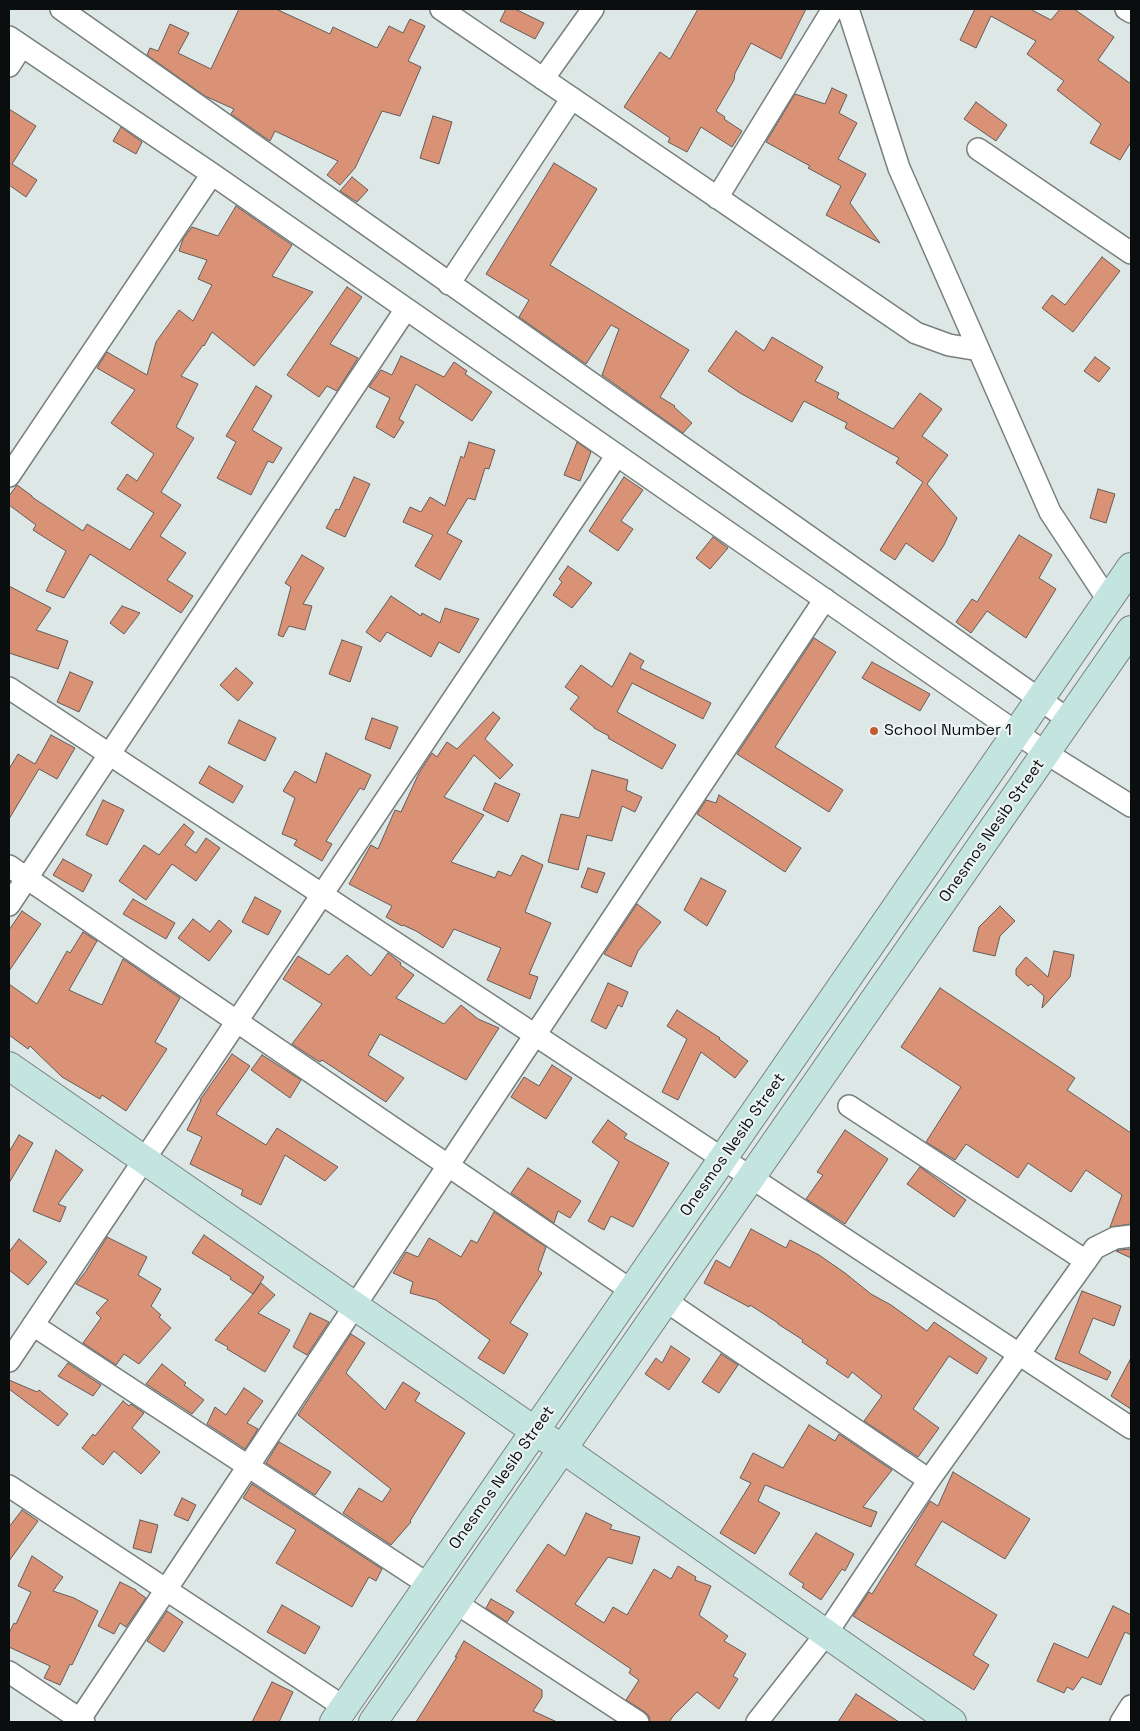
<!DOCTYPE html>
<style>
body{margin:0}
#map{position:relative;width:1140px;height:1731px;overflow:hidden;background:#dde7e5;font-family:"Space Grotesk",sans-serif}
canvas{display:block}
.frame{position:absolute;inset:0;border:10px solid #0b0e0e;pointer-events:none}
</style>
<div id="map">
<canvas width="1140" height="1731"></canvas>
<div class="frame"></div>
</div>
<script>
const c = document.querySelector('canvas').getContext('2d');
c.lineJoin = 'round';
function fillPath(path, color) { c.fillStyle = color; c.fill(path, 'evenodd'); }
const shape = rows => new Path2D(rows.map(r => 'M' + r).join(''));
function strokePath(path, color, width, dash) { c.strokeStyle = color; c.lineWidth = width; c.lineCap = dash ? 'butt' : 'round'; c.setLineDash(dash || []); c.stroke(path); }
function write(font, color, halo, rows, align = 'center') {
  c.font = font + ' "Space Grotesk",sans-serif'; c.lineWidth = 4.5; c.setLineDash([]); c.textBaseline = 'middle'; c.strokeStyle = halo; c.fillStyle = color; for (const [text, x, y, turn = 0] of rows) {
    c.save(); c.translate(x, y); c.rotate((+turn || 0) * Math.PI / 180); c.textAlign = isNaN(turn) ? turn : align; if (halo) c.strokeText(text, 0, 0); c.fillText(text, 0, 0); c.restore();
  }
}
const building = shape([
 [239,9,276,9,330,34,333,27,377,48,389,26,403,33,410,19,425,26,408,61,421,67,400,116,382,111,355,168,340,185,327,175,338,161,275,131,270,141,231,114,234,109,205,96,147,55,150,48,158,51,170,24,189,33,178,53,211,69,239,9],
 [506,9,515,9,544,23,535,39,500,21,506,9],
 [698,9,806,9,781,59,751,43,735,73,734,80,716,111,725,117,724,119,742,131,732,147,701,127,687,152,668,142,670,138,624,107,660,52,670,59,698,9],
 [975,9,1030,9,1051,20,1060,9,1074,9,1114,37,1098,60,1131,84,1131,142,1120,160,1090,143,1101,124,1057,90,1064,81,1027,54,1036,41,991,16,976,48,960,40,975,9],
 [832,88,847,95,839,113,857,123,838,159,866,174,850,203,880,243,826,215,841,186,808,168,810,166,766,142,795,94,825,104,832,88],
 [976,102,1007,125,996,141,964,119,976,102],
 [9,109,36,126,12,164,37,180,26,197,9,185,9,109],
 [433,116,452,122,439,164,420,158,433,116],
 [121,127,142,142,136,154,113,141,121,127],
 [554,163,597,189,550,265,689,350,660,397,675,406,674,407,692,423,683,433,602,375,619,329,611,325,586,364,519,317,529,300,486,274,554,163],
 [352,177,368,190,357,202,340,191,352,177],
 [236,206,292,245,272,276,313,292,254,366,212,332,204,346,203,345,181,376,198,384,176,427,194,438,161,492,181,505,160,536,186,553,167,580,193,596,181,613,90,554,64,598,46,591,66,551,33,530,36,525,9,505,9,496,17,485,32,496,32,497,83,531,87,524,130,550,154,513,117,489,127,474,137,481,154,454,111,423,135,390,97,368,107,352,147,375,156,342,179,310,193,321,212,285,198,279,207,260,179,251,183,239,192,227,218,236,236,206],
 [1102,257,1120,271,1073,332,1042,308,1052,295,1065,305,1102,257],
 [347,287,362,297,330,344,358,358,337,391,327,386,319,397,287,375,347,287],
 [736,331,764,351,772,337,823,367,815,381,839,393,837,398,893,429,920,393,942,409,922,436,948,455,927,484,957,518,944,545,933,562,906,543,895,560,880,550,923,482,896,463,899,458,845,428,847,423,804,401,792,422,740,393,708,371,736,331],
 [401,356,444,377,454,362,467,371,465,374,492,392,472,421,416,384,399,419,404,422,394,438,376,427,390,398,369,387,381,370,392,375,401,356],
 [1095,357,1110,368,1099,382,1084,371,1095,357],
 [256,386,272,396,252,430,282,448,273,463,268,461,251,495,217,478,236,442,226,436,256,386],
 [469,442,495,450,489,469,485,468,475,500,468,498,447,533,462,541,440,580,415,566,433,535,403,522,410,507,421,512,430,497,445,506,461,456,464,458,469,442],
 [577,442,591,452,580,481,564,475,577,442],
 [354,477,370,484,345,537,326,528,336,509,339,510,354,477],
 [624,477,643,490,621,521,633,529,618,551,589,531,624,477],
 [1098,489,1115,494,1106,523,1090,518,1098,489],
 [1019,535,1052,555,1039,578,1056,589,1026,638,987,611,971,633,956,622,972,599,977,602,1019,535],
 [713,537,728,548,710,569,696,558,713,537],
 [302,555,324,568,303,604,312,606,305,630,289,626,283,637,278,635,291,587,285,583,302,555],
 [568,566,592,583,572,608,553,595,562,582,559,579,568,566],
 [9,586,51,608,36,630,68,641,58,669,9,653,9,586],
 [391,596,421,616,422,613,440,623,445,608,479,619,459,653,439,642,431,657,387,632,380,642,366,632,391,596],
 [122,606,140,613,124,634,110,623,122,606],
 [814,638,836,652,775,747,843,790,829,812,737,754,814,638],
 [342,640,362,647,350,682,329,674,342,640],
 [630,653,644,661,640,668,711,703,703,719,632,683,617,712,676,745,662,769,608,738,609,736,594,728,594,727,570,709,579,697,565,687,581,665,612,687,630,653],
 [872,662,930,694,920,711,862,678,872,662],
 [236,668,253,683,238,701,220,685,236,668],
 [70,672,93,682,79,712,57,702,70,672],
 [493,712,500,718,485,739,513,765,500,779,474,755,444,797,484,815,451,862,495,878,498,871,511,876,522,855,543,865,525,912,551,923,529,974,538,977,530,999,487,980,501,948,454,929,443,948,416,931,403,925,402,926,386,917,392,906,349,884,371,845,378,849,395,810,401,812,419,773,432,753,437,757,447,742,457,749,493,712],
 [372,718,398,727,390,749,365,739,372,718],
 [239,720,276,738,265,761,228,743,239,720],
 [51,735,75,748,57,779,39,769,9,819,9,769,18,754,35,764,51,735],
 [326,753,371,775,364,790,360,788,326,841,332,844,322,861,294,845,297,840,282,834,295,798,283,791,295,771,316,783,326,753],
 [209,766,243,786,233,803,199,783,209,766],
 [592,770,628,780,626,790,642,797,635,812,622,806,612,841,587,835,578,870,548,862,561,814,579,818,592,770],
 [495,783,520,794,508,822,483,810,495,783],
 [719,795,801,848,785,872,697,814,706,800,716,803,719,795],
 [103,800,124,810,107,845,86,835,103,800],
 [184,824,194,832,185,845,196,853,206,838,220,848,196,881,172,864,146,900,119,881,144,845,159,855,184,824],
 [63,859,92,875,83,892,53,875,63,859],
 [588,868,605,873,597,893,581,887,588,868],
 [701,878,726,891,707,926,684,910,701,878],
 [255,897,281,911,268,935,242,922,255,897],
 [133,899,175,923,166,939,123,914,133,899],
 [637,904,661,922,638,951,631,967,604,954,637,904],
 [1000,906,1015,921,1000,936,995,956,973,951,979,927,1000,906],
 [22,911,41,924,9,971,9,930,22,911],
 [193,919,210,932,219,920,232,931,209,961,178,938,193,919],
 [83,932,97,941,69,990,102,1005,123,959,180,998,155,1042,167,1049,126,1111,102,1095,100,1099,62,1077,30,1046,28,1049,9,1035,9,984,37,1004,67,951,70,953,83,932],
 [1054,951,1074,955,1070,977,1042,1008,1044,996,1031,984,1028,986,1016,975,1016,969,1026,957,1048,977,1054,951],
 [388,953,401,963,400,965,414,975,396,998,444,1024,461,1005,478,1019,499,1028,466,1080,380,1034,368,1055,404,1078,386,1102,322,1060,320,1062,315,1059,292,1044,322,1004,283,979,298,956,329,975,347,955,371,976,388,953],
 [608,983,628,992,622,1007,618,1005,606,1029,591,1021,608,983],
 [940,988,1075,1078,1067,1090,1131,1133,1131,1224,1110,1227,1122,1195,1086,1170,1071,1192,1028,1163,1018,1178,966,1144,955,1160,926,1142,961,1087,901,1047,940,988],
 [677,1010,720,1038,719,1039,748,1061,735,1078,701,1052,678,1100,662,1092,687,1039,667,1026,677,1010],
 [232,1054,250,1066,216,1114,266,1145,277,1128,338,1167,325,1181,285,1155,261,1205,241,1195,243,1190,190,1164,202,1137,187,1130,201,1100,200,1100,232,1054],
 [262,1055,301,1080,290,1098,251,1070,262,1055],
 [552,1065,572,1078,546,1119,511,1097,524,1077,539,1086,552,1065],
 [608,1120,627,1134,624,1138,669,1163,633,1227,611,1216,604,1230,588,1221,619,1162,592,1142,608,1120],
 [845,1130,888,1159,845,1224,806,1199,823,1175,817,1172,845,1130],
 [19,1135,33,1143,9,1183,9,1152,19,1135],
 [56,1150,83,1170,58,1204,66,1207,60,1222,33,1211,56,1150],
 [920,1167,966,1200,954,1217,907,1184,920,1167],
 [528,1168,581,1201,570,1218,558,1211,554,1223,511,1193,528,1168],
 [494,1212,546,1247,538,1270,542,1273,510,1323,528,1334,504,1374,478,1358,490,1340,436,1300,410,1293,413,1282,393,1273,406,1252,418,1257,429,1238,461,1257,471,1240,477,1243,494,1212],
 [751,1229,786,1248,790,1240,819,1255,845,1273,871,1294,891,1305,927,1331,934,1322,987,1358,977,1374,949,1356,913,1409,939,1428,918,1457,864,1421,882,1396,852,1372,848,1378,826,1363,828,1360,802,1342,803,1340,778,1324,778,1323,750,1305,749,1307,704,1283,716,1260,730,1268,751,1229],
 [204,1235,264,1277,253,1294,261,1283,275,1295,258,1313,290,1330,265,1372,227,1349,228,1347,215,1340,253,1294,230,1279,231,1277,192,1253,204,1235],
 [107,1237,147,1257,138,1275,161,1289,151,1306,161,1315,159,1317,171,1328,139,1364,124,1354,116,1365,83,1343,101,1318,96,1313,108,1300,76,1284,86,1271,107,1237],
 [19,1239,47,1262,28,1285,9,1270,9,1252,19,1239],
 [1131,1249,1131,1258,1116,1251,1119,1250,1131,1249],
 [1082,1291,1121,1306,1114,1326,1093,1318,1079,1353,1111,1372,1107,1380,1055,1359,1082,1291],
 [310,1313,329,1322,307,1355,293,1347,310,1313],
 [351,1334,365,1343,346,1373,385,1410,403,1382,420,1393,415,1401,465,1433,410,1521,411,1522,391,1545,343,1513,359,1488,382,1502,391,1489,298,1415,351,1334],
 [671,1346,690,1359,669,1390,645,1374,656,1358,662,1363,671,1346],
 [721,1354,738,1365,719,1393,702,1382,721,1354],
 [1131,1358,1131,1409,1111,1396,1131,1358],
 [68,1363,101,1385,93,1396,58,1376,68,1363],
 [162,1364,186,1383,184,1385,204,1400,192,1414,146,1384,162,1364],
 [9,1380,37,1392,39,1390,68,1414,58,1426,9,1389,9,1380],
 [244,1388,263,1401,247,1423,258,1429,245,1449,207,1424,215,1407,226,1415,244,1388],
 [123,1401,129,1406,131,1404,144,1413,132,1428,160,1452,141,1474,114,1451,103,1465,82,1448,93,1434,95,1436,123,1401],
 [809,1425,835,1441,839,1434,892,1470,863,1507,877,1512,871,1527,765,1485,758,1501,780,1513,755,1554,720,1533,751,1483,740,1478,753,1453,783,1468,809,1425],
 [279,1442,331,1472,315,1495,266,1463,279,1442],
 [953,1472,1030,1519,1005,1559,942,1521,915,1565,997,1615,973,1655,989,1665,974,1690,853,1616,869,1592,872,1594,930,1501,938,1506,953,1472],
 [252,1484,382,1569,376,1581,369,1577,352,1607,276,1563,296,1530,243,1498,252,1484],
 [182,1498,196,1505,188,1521,174,1515,182,1498],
 [22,1510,38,1521,9,1561,9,1527,22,1510],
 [586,1513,612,1525,610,1529,640,1537,632,1564,608,1557,575,1604,604,1623,613,1607,627,1615,654,1569,671,1579,678,1566,696,1577,695,1580,711,1586,699,1615,728,1636,724,1641,746,1654,733,1676,738,1679,719,1709,697,1692,674,1715,669,1722,650,1722,649,1716,645,1712,626,1700,639,1680,629,1673,631,1669,516,1591,548,1544,565,1556,586,1513],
 [140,1520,158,1525,151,1553,133,1548,140,1520],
 [816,1533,854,1554,845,1571,842,1569,821,1600,802,1587,804,1584,789,1574,816,1533],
 [32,1556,63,1577,53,1591,74,1598,98,1611,72,1665,70,1664,60,1685,44,1678,50,1666,9,1647,9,1633,14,1623,16,1624,31,1592,18,1586,32,1556],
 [120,1582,136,1590,136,1591,146,1598,126,1627,120,1623,114,1634,98,1626,120,1582],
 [491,1599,514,1612,507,1622,486,1608,491,1599],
 [282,1605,320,1627,305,1654,267,1632,282,1605],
 [1113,1606,1131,1615,1131,1635,1125,1632,1101,1685,1082,1677,1073,1690,1067,1687,1064,1693,1037,1681,1054,1643,1088,1658,1113,1606],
 [167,1611,183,1622,164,1652,147,1641,167,1611],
 [464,1641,542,1690,542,1697,533,1711,557,1722,416,1722,457,1657,455,1657,464,1641],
 [272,1682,293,1692,279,1722,252,1722,272,1682],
 [856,1694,899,1722,838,1722,856,1694]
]);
const street = shape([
 [61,9,1069,720],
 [441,9,916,333,949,345,979,350],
 [848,9,899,168,1050,512,1108,600],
 [1126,9,1131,12],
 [9,37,212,174,1046,753,1131,806],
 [9,66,22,46],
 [543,79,593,9],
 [978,149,1131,253],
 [717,198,833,9],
 [449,284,572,98],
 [9,476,212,174],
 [9,688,1131,1428],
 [9,866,632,1291],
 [9,905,406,309],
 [849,1106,1086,1261],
 [666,1301,929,1480],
 [33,1325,429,1585],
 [9,1361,617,455],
 [9,1486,344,1707],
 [456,1603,638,1722],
 [9,1672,84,1722],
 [80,1719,825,599],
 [757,1722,826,1634,929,1480,1095,1248,1115,1238,1131,1236],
 [1121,1722,1131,1706]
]);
const secondary = shape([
 [9,1066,535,1431,563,1449,952,1722],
 [334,1722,1131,567],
 [373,1722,1131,630]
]);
const markers = [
 [874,731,5,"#c25b30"]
];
const poiNames = [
 ["School Number 1",884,731]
];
const streetNames = [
 ["Onesmos Nesib Street",992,831,-55],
 ["Onesmos Nesib Street",733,1145,-55],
 ["Onesmos Nesib Street",502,1478,-55]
];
fillPath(building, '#da9276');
strokePath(building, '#635c59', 1);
strokePath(street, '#77807e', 24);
strokePath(secondary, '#77807e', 30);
strokePath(street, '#fff', 21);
strokePath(secondary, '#c4e4e0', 28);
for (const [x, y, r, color] of markers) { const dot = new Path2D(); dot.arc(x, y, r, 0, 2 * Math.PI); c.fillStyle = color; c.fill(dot); strokePath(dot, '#ebf4f3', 2); }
write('16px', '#0b0e0e', '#ebf4f3', poiNames, 'left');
write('16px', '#0b0e0e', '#ebf4f3', streetNames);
</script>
